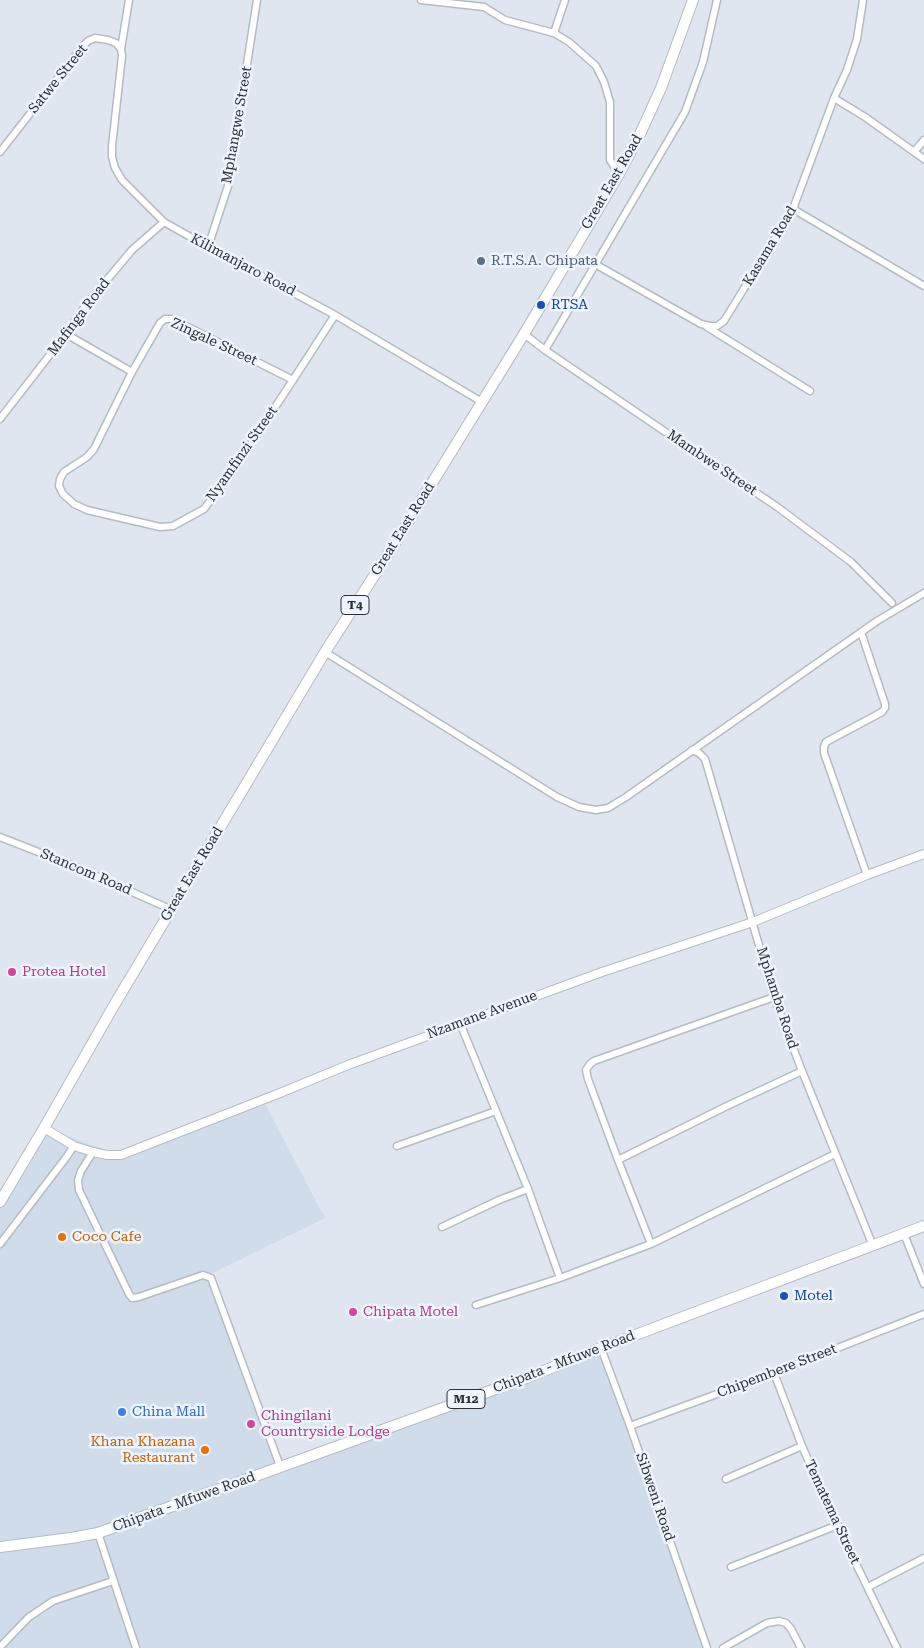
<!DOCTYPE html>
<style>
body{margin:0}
canvas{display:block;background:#dfe6ef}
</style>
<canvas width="924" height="1648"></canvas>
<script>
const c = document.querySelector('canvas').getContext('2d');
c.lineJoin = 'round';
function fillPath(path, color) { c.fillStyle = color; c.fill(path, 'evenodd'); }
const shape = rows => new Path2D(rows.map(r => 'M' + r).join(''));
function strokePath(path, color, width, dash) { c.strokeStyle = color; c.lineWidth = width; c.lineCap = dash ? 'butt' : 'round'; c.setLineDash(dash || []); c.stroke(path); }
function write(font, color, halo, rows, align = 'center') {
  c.font = font + ' "Roboto Serif",serif'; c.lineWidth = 5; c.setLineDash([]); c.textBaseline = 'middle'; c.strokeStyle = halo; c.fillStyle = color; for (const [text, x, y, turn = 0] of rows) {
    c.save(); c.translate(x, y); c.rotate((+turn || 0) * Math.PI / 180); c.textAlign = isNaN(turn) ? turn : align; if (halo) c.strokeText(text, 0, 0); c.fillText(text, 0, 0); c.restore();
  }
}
const built = shape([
 [263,1100,325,1218,207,1276,280,1466,601,1348,703,1648,0,1648,0,1203,44,1128,121,1155]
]);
const minor = shape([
 [421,0,484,7,505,20,554,33,569,42,596,66,604,82,610,102,610,160,619,174],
 [554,33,565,0],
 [121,49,129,0],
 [834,98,865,117,924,159],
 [0,152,83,46,88,41,95,38,108,40,116,43,121,49,122,56,112,146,112,157,115,168,122,180,164,222,208,247,335,315,482,402],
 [914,152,924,140],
 [793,209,924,286],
 [208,247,228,186,257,0],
 [595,264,701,324,710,326,717,326,724,321,793,209,834,98,847,70,857,39,863,0],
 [707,327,810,391],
 [66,334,132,372],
 [524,334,545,350,664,431,776,506,851,562,892,603],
 [545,350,685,112,703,62,717,0],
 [293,380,172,319,165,319,160,323,132,372,94,449,87,457,64,472,60,479,59,486,63,494,74,504,87,510,160,527,173,526,204,509,235,468,293,380,335,315],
 [0,419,66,334,86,305,132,250,164,222],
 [861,632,885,704,885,708,882,712,826,742,824,747,824,753,867,875],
 [325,652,557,797,579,807,596,810,608,808,626,797,877,621,924,593],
 [692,750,699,753,705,759,774,997,802,1071,873,1246],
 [0,837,74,866,170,909],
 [460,1023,528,1189,560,1278],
 [397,1146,496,1111],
 [93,1152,81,1171,78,1180,79,1190,129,1294,132,1298,139,1297,203,1275,211,1278,280,1466],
 [618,1160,727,1106,802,1071],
 [442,1227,499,1200,528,1189],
 [904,1234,924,1284],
 [0,1244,65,1159,74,1146],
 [651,1244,618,1160,588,1079,586,1070,590,1064,594,1061,774,997],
 [476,1305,560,1278,651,1244,835,1154],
 [601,1348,630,1426,707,1648],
 [774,1373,802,1446,839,1529,897,1648],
 [630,1426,774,1373,924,1314],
 [726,1479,802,1446],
 [98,1533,136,1648],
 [731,1567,838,1525],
 [868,1587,924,1558],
 [0,1647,29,1617,53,1601,113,1581],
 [723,1648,767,1623,779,1621,786,1623,791,1629,801,1648]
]);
const tertiary = shape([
 [44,1128,74,1146,93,1152,107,1155,121,1155,280,1093,348,1065,602,972,753,922,867,875,924,854]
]);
const primary = shape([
 [0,1547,71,1538,98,1533,526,1378,601,1348,924,1226]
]);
const trunk = shape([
 [0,1202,44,1128,113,1007,325,652,392,548,524,334,619,174,641,132,661,88,693,0]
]);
const markers = [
 [481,261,5,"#5c6f8a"],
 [541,305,5,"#1a4fb4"],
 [12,972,5,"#d1479c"],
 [62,1237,5,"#e8710a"],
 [784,1296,5,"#1a4fb4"],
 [353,1312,5,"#d1479c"],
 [122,1412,5,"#3f7fe0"],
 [251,1424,5,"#d1479c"],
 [205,1450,5,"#e8710a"]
];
const shields = [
 [355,605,28],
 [466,1399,38]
];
const shieldNames = [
 ["T4",355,605],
 ["M12",466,1399]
];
const streetNames = [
 ["Satwe Street",58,79,-51],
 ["Mphangwe Street",237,125,-80],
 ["Great East Road",612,182,-60],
 ["Kasama Road",770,246,-59],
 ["Kilimanjaro Road",243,265,28],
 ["Mafinga Road",79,317,-53],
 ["Zingale Street",214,342,25],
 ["Nyamfinzi Street",242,454,-55],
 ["Mambwe Street",712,463,34],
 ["Great East Road",403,529,-58],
 ["Stancom Road",86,872,23],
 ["Great East Road",192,874,-59],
 ["Mphamba Road",777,998,72],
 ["Nzamane Avenue",482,1015,-20],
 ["Chipata - Mfuwe Road",564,1362,-21],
 ["Chipembere Street",777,1371,-21],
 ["Sibweni Road",655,1497,71],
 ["Chipata - Mfuwe Road",184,1502,-20],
 ["Tematema Street",832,1512,65]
];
const serviceNames = [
 ["R.T.S.A. Chipata",491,261]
];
const transitNames = [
 ["RTSA",551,305],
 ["Motel",794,1296]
];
const hotelNames = [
 ["Protea Hotel",22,972],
 ["Chipata Motel",363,1312],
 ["Chingilani",261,1416],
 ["Countryside Lodge",261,1432]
];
const foodNames = [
 ["Coco Cafe",72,1237],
 ["Khana Khazana",195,1442,"right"],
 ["Restaurant",195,1458,"right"]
];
const shopNames = [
 ["China Mall",132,1412]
];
fillPath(built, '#d1dceb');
strokePath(minor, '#b5bbc4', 9);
strokePath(tertiary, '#b5bbc4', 10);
strokePath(primary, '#b5bbc4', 12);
strokePath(trunk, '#b5bbc4', 12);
strokePath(minor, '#fff', 6);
strokePath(tertiary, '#fff', 8);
strokePath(primary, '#fff', 10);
strokePath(trunk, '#fff', 10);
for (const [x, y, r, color] of markers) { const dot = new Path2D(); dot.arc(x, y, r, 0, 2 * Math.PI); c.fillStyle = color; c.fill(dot); strokePath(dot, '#edf4fd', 2); }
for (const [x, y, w] of shields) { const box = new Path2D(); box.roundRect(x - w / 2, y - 9.5, w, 19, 4); c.fillStyle = '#edf4fd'; c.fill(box); strokePath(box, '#2d2f32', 1); }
write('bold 12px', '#2d2f32', null, shieldNames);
write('14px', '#2d2f32', '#edf4fd', streetNames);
write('14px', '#4e5e75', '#edf4fd', serviceNames, 'left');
write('14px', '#164399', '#edf4fd', transitNames, 'left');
write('14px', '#b23c85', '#edf4fd', hotelNames, 'left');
write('14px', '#c56008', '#edf4fd', foodNames, 'left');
write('14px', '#366cbe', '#edf4fd', shopNames, 'left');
</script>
